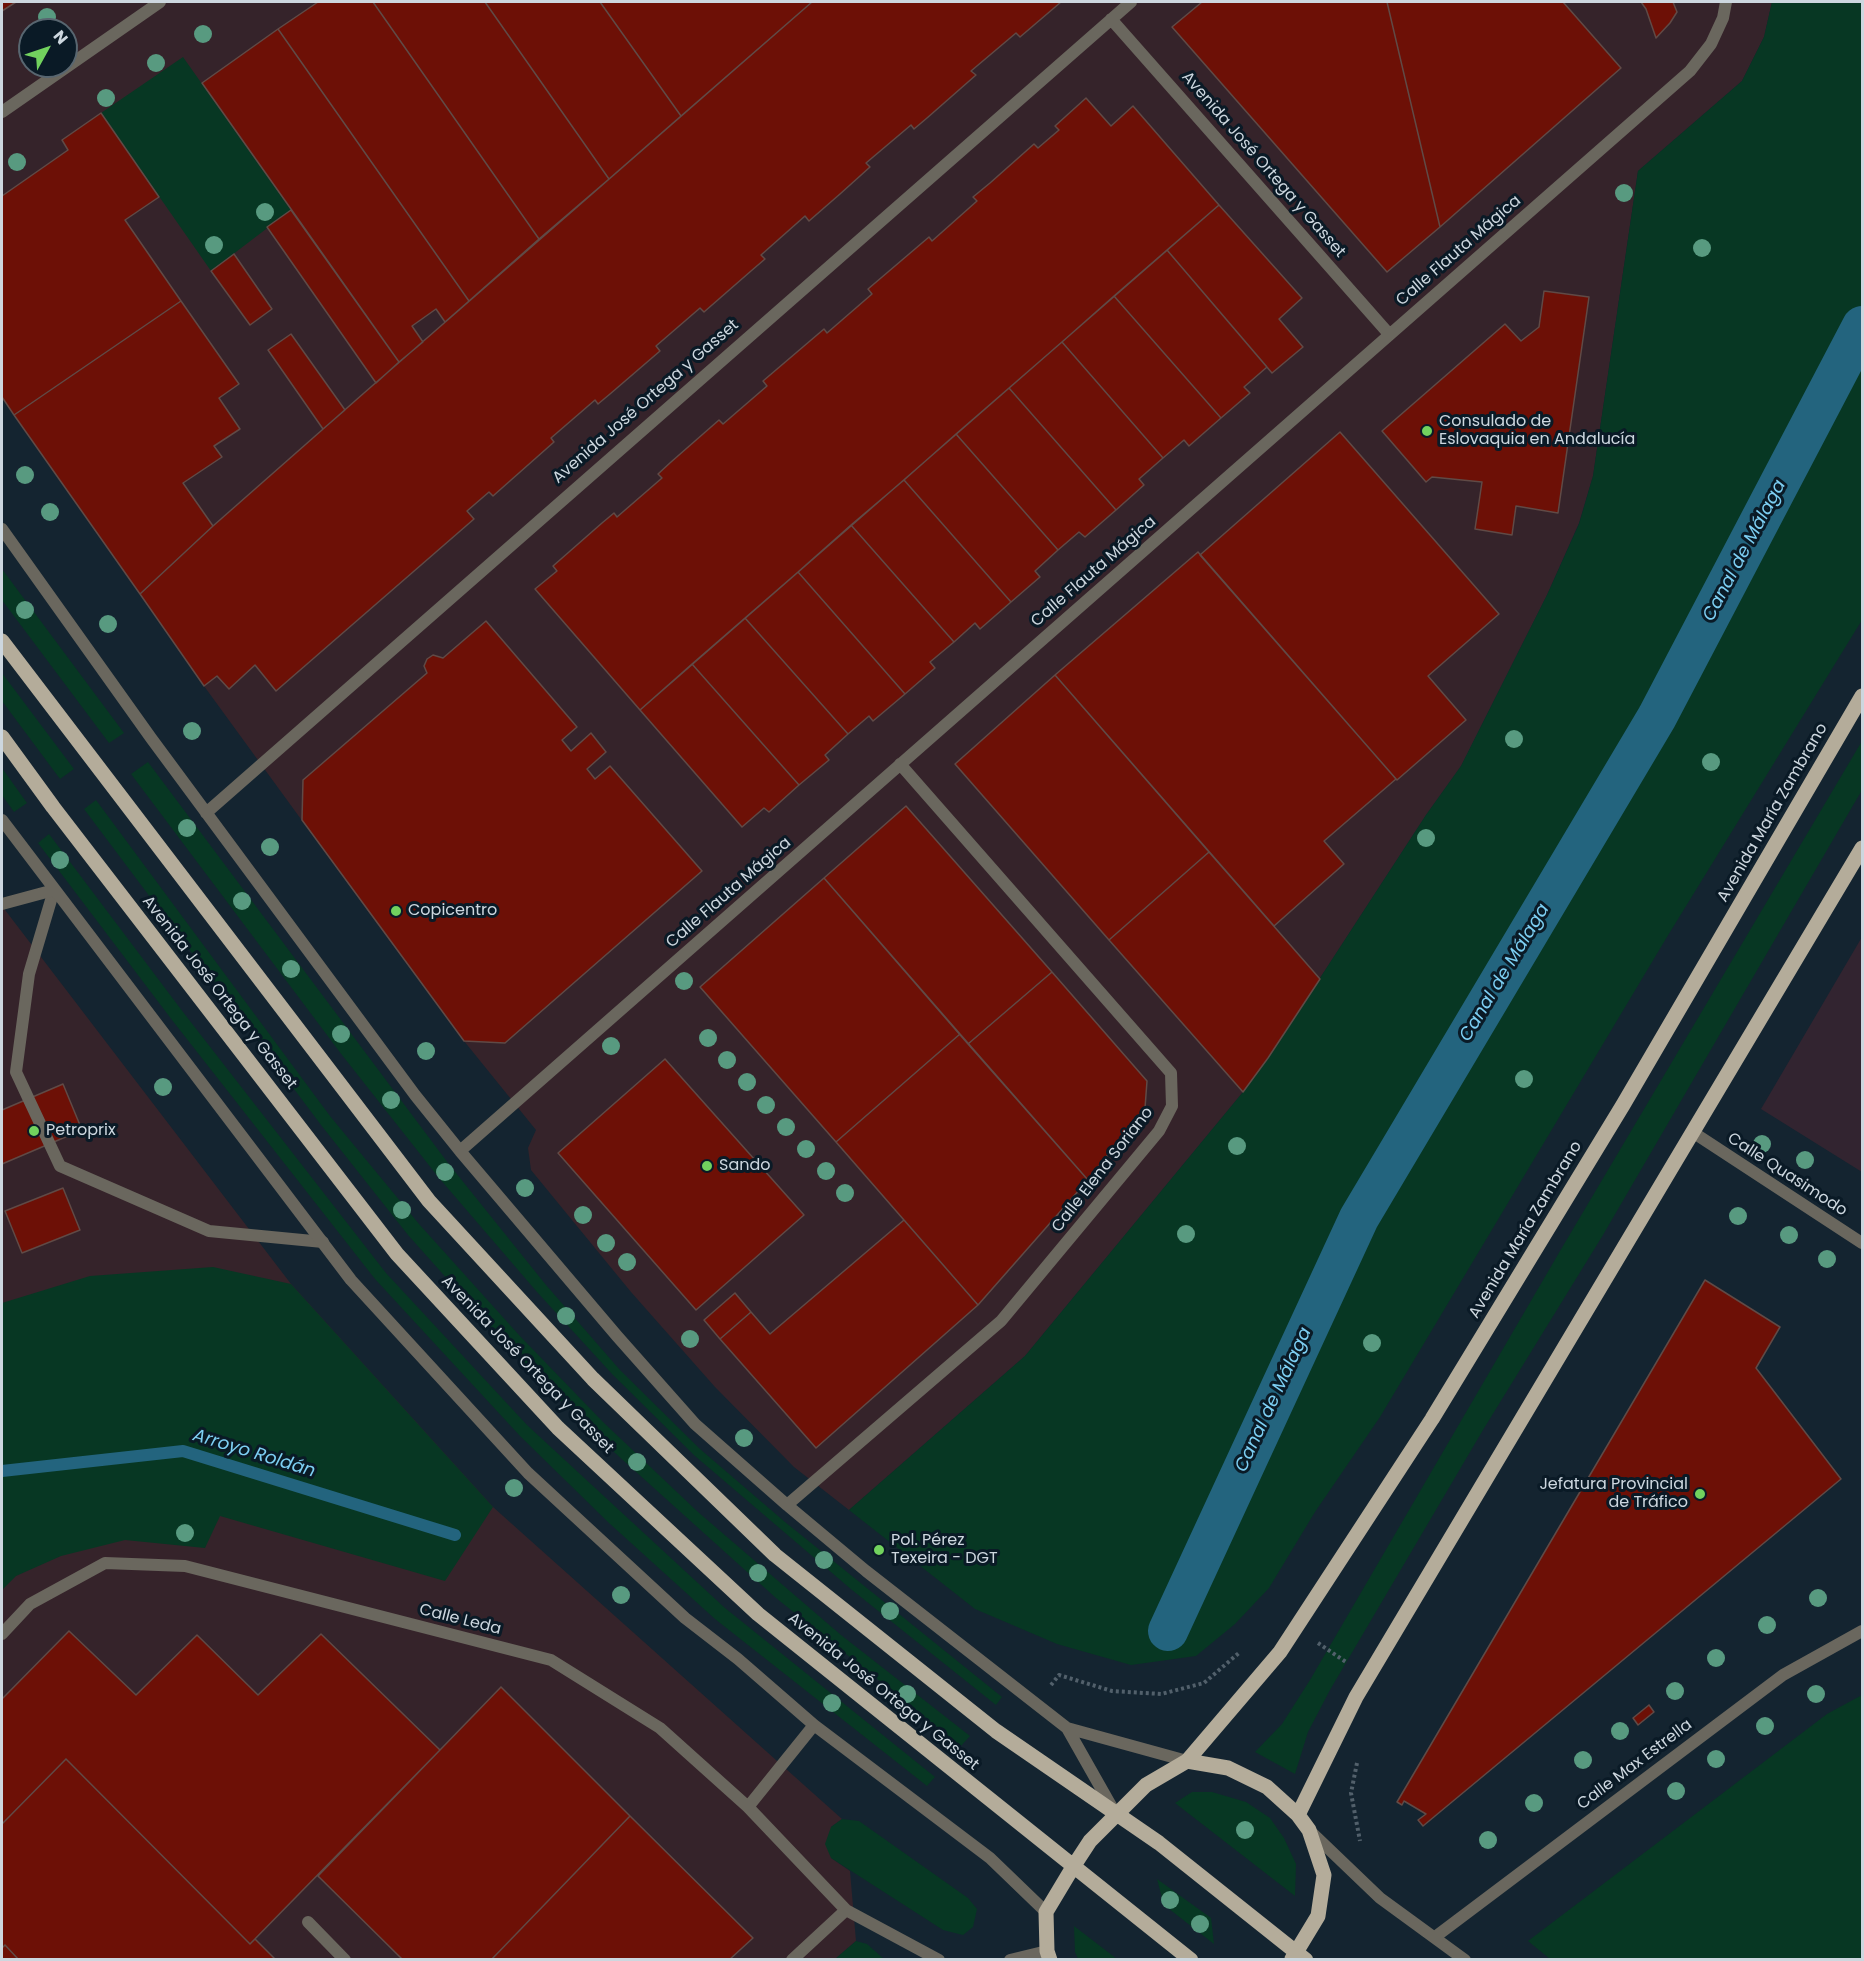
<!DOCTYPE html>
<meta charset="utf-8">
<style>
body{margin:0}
#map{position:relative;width:1864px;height:1961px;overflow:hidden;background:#142430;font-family:Poppins,sans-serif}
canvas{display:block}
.frame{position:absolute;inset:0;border:3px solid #cdd7df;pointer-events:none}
.north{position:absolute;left:18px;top:18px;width:60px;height:60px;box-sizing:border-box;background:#0a1a26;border:2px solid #586670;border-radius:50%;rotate:50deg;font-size:16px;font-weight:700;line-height:24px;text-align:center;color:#cdd7df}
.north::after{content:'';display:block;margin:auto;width:21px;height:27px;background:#72d25e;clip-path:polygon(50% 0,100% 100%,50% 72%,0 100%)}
</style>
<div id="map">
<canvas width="1864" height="1961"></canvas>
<div class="frame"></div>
<div class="north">N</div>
</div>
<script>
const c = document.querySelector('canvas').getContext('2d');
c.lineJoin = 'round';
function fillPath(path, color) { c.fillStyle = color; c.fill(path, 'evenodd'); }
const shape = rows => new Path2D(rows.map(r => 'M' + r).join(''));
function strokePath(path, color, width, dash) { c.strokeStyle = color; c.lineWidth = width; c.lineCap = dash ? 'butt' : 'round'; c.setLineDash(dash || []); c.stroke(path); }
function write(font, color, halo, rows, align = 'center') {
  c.font = font + ' Poppins,sans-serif'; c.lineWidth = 6; c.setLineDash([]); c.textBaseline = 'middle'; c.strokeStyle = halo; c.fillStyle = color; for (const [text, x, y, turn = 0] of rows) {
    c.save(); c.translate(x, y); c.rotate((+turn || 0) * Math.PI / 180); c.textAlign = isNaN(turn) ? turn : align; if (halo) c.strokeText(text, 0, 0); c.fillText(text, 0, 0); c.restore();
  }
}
const industrial = shape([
 [2,2,1772,2,1764,37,1742,81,1638,171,1593,476,1579,523,1547,595,1461,766,1426,815,1268,1058,1243,1092,1025,1356,849,1510,794,1467,715,1387,631,1292,531,1170,528,1148,536,1130,464,1041,378,925,204,686,2,397],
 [30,30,66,30,66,66,30,66],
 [2,906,291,1284,493,1507,842,1819,831,1827,831,1858,850,1871,856,1941,835,1959,2,1959]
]);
const education = shape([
 [1862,937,1862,1172,1761,1109]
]);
const green = shape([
 [1772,2,1862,2,1862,620,1667,937,1380,1417,1315,1512,1269,1588,1235,1624,1196,1656,1131,1665,1057,1644,975,1609,849,1510,1025,1356,1243,1092,1268,1058,1426,815,1461,766,1547,595,1579,524,1593,476,1638,171,1742,81,1764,37],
 [183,57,291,210,211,271,101,113],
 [2,569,124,733,109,743,2,600],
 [2,673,74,769,60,779,2,701],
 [1862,741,1862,790,1603,1235,1483,1430,1330,1690,1308,1732,1295,1774,1255,1752,1282,1724,1310,1680,1560,1251],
 [148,762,448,1163,546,1285,620,1370,700,1449,785,1522,1002,1697,996,1705,852,1590,695,1456,613,1375,537,1292,439,1178,342,1055,131,774],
 [2,768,27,803,14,812,2,795],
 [96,800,330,1116,419,1224,519,1335,603,1422,698,1512,841,1635,970,1736,961,1746,776,1598,594,1434,508,1347,408,1235,321,1125,84,809],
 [49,834,183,1012,386,1273,527,1425,725,1608,935,1777,927,1786,715,1619,609,1523,520,1436,375,1279,172,1020,38,843],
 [213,1267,291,1284,493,1507,445,1581,220,1516,205,1548,125,1540,61,1556,16,1576,2,1590,2,1303,90,1276],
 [1862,1695,1862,1959,1550,1959,1528,1941,1827,1714],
 [1192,1792,1212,1792,1246,1802,1270,1818,1284,1838,1296,1864,1295,1896,1175,1803],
 [842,1819,859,1821,968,1898,977,1909,973,1927,963,1935,943,1930,831,1858,825,1844,831,1827],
 [1157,1879,1211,1918,1214,1944,1164,1905],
 [1074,1926,1117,1959,1078,1959,1075,1952],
 [856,1941,867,1944,884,1959,835,1959]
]);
const stream = shape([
 [2,1471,183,1451,455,1535]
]);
const canal = shape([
 [1168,1631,1359,1218,1657,717,1862,326]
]);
const building = shape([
 [2,2,16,2,2,11,2,2],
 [318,2,373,2,539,239,469,301,278,29,318,2],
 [373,2,485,2,609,179,539,239,373,2],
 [485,2,600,2,681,116,609,179,485,2],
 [600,2,812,2,681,116,600,2],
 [812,2,1061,2,1020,37,1016,33,971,71,976,75,927,118,914,129,911,125,866,163,870,167,840,194,809,221,805,216,761,255,765,259,751,271,704,312,700,308,656,346,660,351,610,394,598,404,595,400,551,438,554,442,502,488,493,496,489,492,467,511,474,519,276,691,255,665,229,689,217,676,204,686,140,594,213,526,364,393,812,2],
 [1202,2,1387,2,1440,227,1387,272,1172,27,1202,2],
 [1387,2,1563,2,1621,68,1440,227,1387,2],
 [1641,2,1673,2,1677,12,1670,23,1656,38,1646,9,1641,2],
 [278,29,469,301,445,322,436,309,412,326,423,342,399,362,202,83,278,29],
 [1086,98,1111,126,1133,106,1219,205,640,710,535,589,557,571,553,566,602,523,614,513,617,517,662,478,658,474,671,462,719,420,723,424,767,386,763,381,824,329,827,333,872,294,868,289,929,237,932,241,977,201,973,197,990,183,1034,144,1038,148,1059,130,1055,126,1086,98],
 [101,113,159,197,125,220,181,301,14,415,2,397,2,196,68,150,62,140,101,113],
 [1219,205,1302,298,1279,319,1303,347,1272,373,1167,250,1219,205],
 [291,210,399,362,376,383,267,227,291,210],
 [1167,250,1267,367,1244,387,1250,393,1221,418,1114,296,1167,250],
 [234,254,272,309,250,325,211,271,234,254],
 [1544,291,1589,297,1558,513,1516,506,1512,535,1475,529,1482,482,1432,477,1426,482,1382,431,1505,324,1521,341,1539,327,1544,291],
 [1114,296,1221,418,1189,446,1184,440,1163,458,1062,342,1114,296],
 [181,301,239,384,219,398,240,429,214,446,222,457,183,483,213,526,140,594,14,415,181,301],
 [291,334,345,410,323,429,268,350,291,334],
 [1062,342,1163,458,1139,479,1144,485,1116,510,1009,388,1062,342],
 [1009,388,1116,510,1085,537,1079,532,1058,550,956,434,1009,388],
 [1340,432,1499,614,1428,676,1466,720,1397,780,1200,555,1340,432],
 [956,434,1058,550,1035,571,1040,577,1011,602,904,480,956,434],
 [904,480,1011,602,980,629,975,623,954,642,851,525,904,480],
 [851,525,954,642,930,662,935,668,905,694,798,572,851,525],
 [1198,552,1396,779,1324,841,1344,864,1274,926,1055,675,1198,552],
 [798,572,905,694,873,721,869,716,848,734,745,618,798,572],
 [745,618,848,734,825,755,829,760,799,785,692,664,745,618],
 [486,621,577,727,562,740,571,751,591,733,606,752,587,769,595,779,610,766,702,871,505,1043,464,1041,302,820,303,780,427,673,424,666,427,659,433,655,443,658,486,621],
 [692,664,799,785,769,812,764,808,742,827,640,710,692,664],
 [1055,675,1209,852,1109,940,955,764,1055,675],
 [906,806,1052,972,968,1044,824,878,906,806],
 [1209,852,1320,979,1268,1058,1243,1092,1109,940,1209,852],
 [824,878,960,1034,836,1142,700,987,824,878],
 [1052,972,1147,1081,1145,1108,1088,1180,968,1044,1052,972],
 [960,1034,1088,1180,978,1305,836,1142,960,1034],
 [665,1059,804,1215,696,1310,558,1153,665,1059],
 [63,1084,82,1130,2,1164,2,1110,63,1084],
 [63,1188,80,1230,22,1253,5,1211,63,1188],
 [904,1220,978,1305,816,1448,720,1339,751,1312,770,1334,904,1220],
 [1705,1280,1780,1327,1756,1368,1841,1479,1423,1826,1418,1820,1426,1814,1404,1801,1402,1805,1397,1802,1705,1280],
 [735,1293,751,1312,720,1339,704,1320,735,1293],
 [69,1631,136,1695,197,1635,258,1695,321,1634,440,1750,250,1944,66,1759,2,1824,2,1699,69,1631],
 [501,1687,630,1816,491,1960,403,1960,318,1876,501,1687],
 [1649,1705,1654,1712,1638,1725,1633,1718,1649,1705],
 [66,1759,250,1944,255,1939,276,1960,19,1960,5,1945,2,1948,2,1824,66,1759],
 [630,1816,753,1938,729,1960,491,1960,630,1816],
 [5,1945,19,1960,2,1960,2,1948,5,1945]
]);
const path = shape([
 [1318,1643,1346,1662],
 [1051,1685,1059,1675,1112,1691,1161,1694,1204,1683,1240,1652],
 [1357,1763,1351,1793,1360,1841]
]);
const service = shape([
 [54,890,29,974,16,1072,60,1166,209,1231,323,1242]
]);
const minor = shape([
 [1111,19,1389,334],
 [2,112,160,2],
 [2,529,151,738,415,1095,460,1151,617,1336,695,1424,787,1505,866,1571,1067,1728,1114,1811],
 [206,813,1131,2],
 [2,820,351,1280,528,1473,685,1618,738,1659,814,1725,990,1858,1046,1912],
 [2,904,54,890],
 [1694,1133,1862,1243],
 [460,1151,1690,71,1711,44,1723,18,1726,2],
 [787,1505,1001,1321,1159,1131,1172,1106,1171,1073,900,764],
 [2,1634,30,1604,105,1563,185,1566,551,1660,660,1728,748,1807,846,1910,939,1960],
 [1067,1728,1187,1761],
 [748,1807,814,1725],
 [1309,1830,1380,1898,1465,1960],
 [308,1922,345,1960],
 [1435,1937,1783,1675,1862,1631],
 [792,1960,846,1910],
 [1010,1960,1047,1951]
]);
const primary = shape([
 [2,641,429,1201,593,1379,775,1555,996,1731,1159,1843,1306,1960],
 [2,737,53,807,397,1254,558,1428,758,1614,1191,1960],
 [1187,1761,1228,1768,1267,1787,1298,1815,1309,1830,1324,1875,1318,1916,1292,1959],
 [1298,1815,1356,1697,1862,848],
 [1050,1960,1047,1951,1046,1912,1073,1867,1090,1841,1146,1785,1187,1761,1280,1652,1432,1419,1623,1105,1862,696]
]);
const trees = [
 [47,17],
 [203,34],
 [156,63],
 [106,98],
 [17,162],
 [1624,193],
 [265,212],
 [214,245],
 [1702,248],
 [25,475],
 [50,512],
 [25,610],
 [108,624],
 [192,731],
 [1514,739],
 [1711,762],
 [187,828],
 [1426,838],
 [270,847],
 [60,860],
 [242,901],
 [291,969],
 [684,981],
 [341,1034],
 [708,1038],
 [611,1046],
 [426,1051],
 [727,1060],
 [1524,1079],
 [747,1082],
 [163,1087],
 [391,1100],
 [766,1105],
 [786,1127],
 [1762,1144],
 [1237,1146],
 [806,1149],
 [1805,1160],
 [826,1171],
 [445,1172],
 [525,1188],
 [845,1193],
 [402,1210],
 [583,1215],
 [1738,1216],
 [1186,1234],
 [1789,1235],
 [606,1243],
 [1827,1259],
 [627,1262],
 [566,1316],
 [690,1339],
 [1372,1343],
 [744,1438],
 [637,1462],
 [514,1488],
 [185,1533],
 [824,1560],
 [758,1573],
 [621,1595],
 [1818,1598],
 [890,1611],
 [1767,1625],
 [1716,1658],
 [1675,1691],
 [907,1694],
 [1816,1694],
 [832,1703],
 [1765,1726],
 [1620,1731],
 [1716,1759],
 [1583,1760],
 [1676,1791],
 [1534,1803],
 [1245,1830],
 [1488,1840],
 [1170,1900],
 [1200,1924]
];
const markers = [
 [1427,431,6,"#72d25e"],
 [396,911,6,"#72d25e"],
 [34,1131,6,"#72d25e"],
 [707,1166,6,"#72d25e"],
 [1700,1494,6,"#72d25e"],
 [879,1550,6,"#72d25e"]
];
const streetNames = [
 ["Avenida José Ortega y Gasset",1263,165,49],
 ["Calle Flauta Mágica",1459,251,-41],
 ["Avenida José Ortega y Gasset",646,402,-41],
 ["Calle Flauta Mágica",1094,572,-41],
 ["Avenida María Zambrano",1773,813,-60],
 ["Calle Flauta Mágica",729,893,-41],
 ["Avenida José Ortega y Gasset",219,993,52],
 ["Calle Elena Soriano",1103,1170,-52],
 ["Calle Quasimodo",1787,1175,33],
 ["Avenida María Zambrano",1526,1230,-59],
 ["Avenida José Ortega y Gasset",527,1365,46],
 ["Calle Leda",460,1620,14],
 ["Avenida José Ortega y Gasset",883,1692,39],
 ["Calle Max Estrella",1635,1765,-37]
];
const poiNames = [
 ["Consulado de",1439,422],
 ["Eslovaquia en Andalucía",1439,440],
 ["Copicentro",408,911],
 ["Petroprix",46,1131],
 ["Sando",719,1166],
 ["Jefatura Provincial",1688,1485,"right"],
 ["de Tráfico",1688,1503,"right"],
 ["Pol. Pérez",891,1541],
 ["Texeira - DGT",891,1559]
];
const waterNames = [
 ["Canal de Málaga",1745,551,-62],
 ["Canal de Málaga",1505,973,-59],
 ["Canal de Málaga",1274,1400,-65],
 ["Arroyo Roldán",254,1454,17]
];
fillPath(industrial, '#35232a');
fillPath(education, '#322430');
fillPath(green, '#073723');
strokePath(stream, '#23647e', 12);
strokePath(canal, '#23647e', 40);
fillPath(building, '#6d1006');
strokePath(building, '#604a46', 1.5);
strokePath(path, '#52606b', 4, [3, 3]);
strokePath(service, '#6a675e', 12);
strokePath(minor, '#6a675e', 12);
strokePath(primary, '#b4ac9a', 15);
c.fillStyle = '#589a80';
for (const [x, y] of trees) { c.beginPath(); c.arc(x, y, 9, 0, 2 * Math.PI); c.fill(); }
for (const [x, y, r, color] of markers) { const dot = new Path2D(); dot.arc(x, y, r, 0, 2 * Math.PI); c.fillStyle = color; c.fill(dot); strokePath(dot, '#0a1a26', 2); }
write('16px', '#cdd7df', '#0a1a26', streetNames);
write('16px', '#cdd7df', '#0a1a26', poiNames, 'left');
write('italic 18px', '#7dcff3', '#0a1a26', waterNames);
</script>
